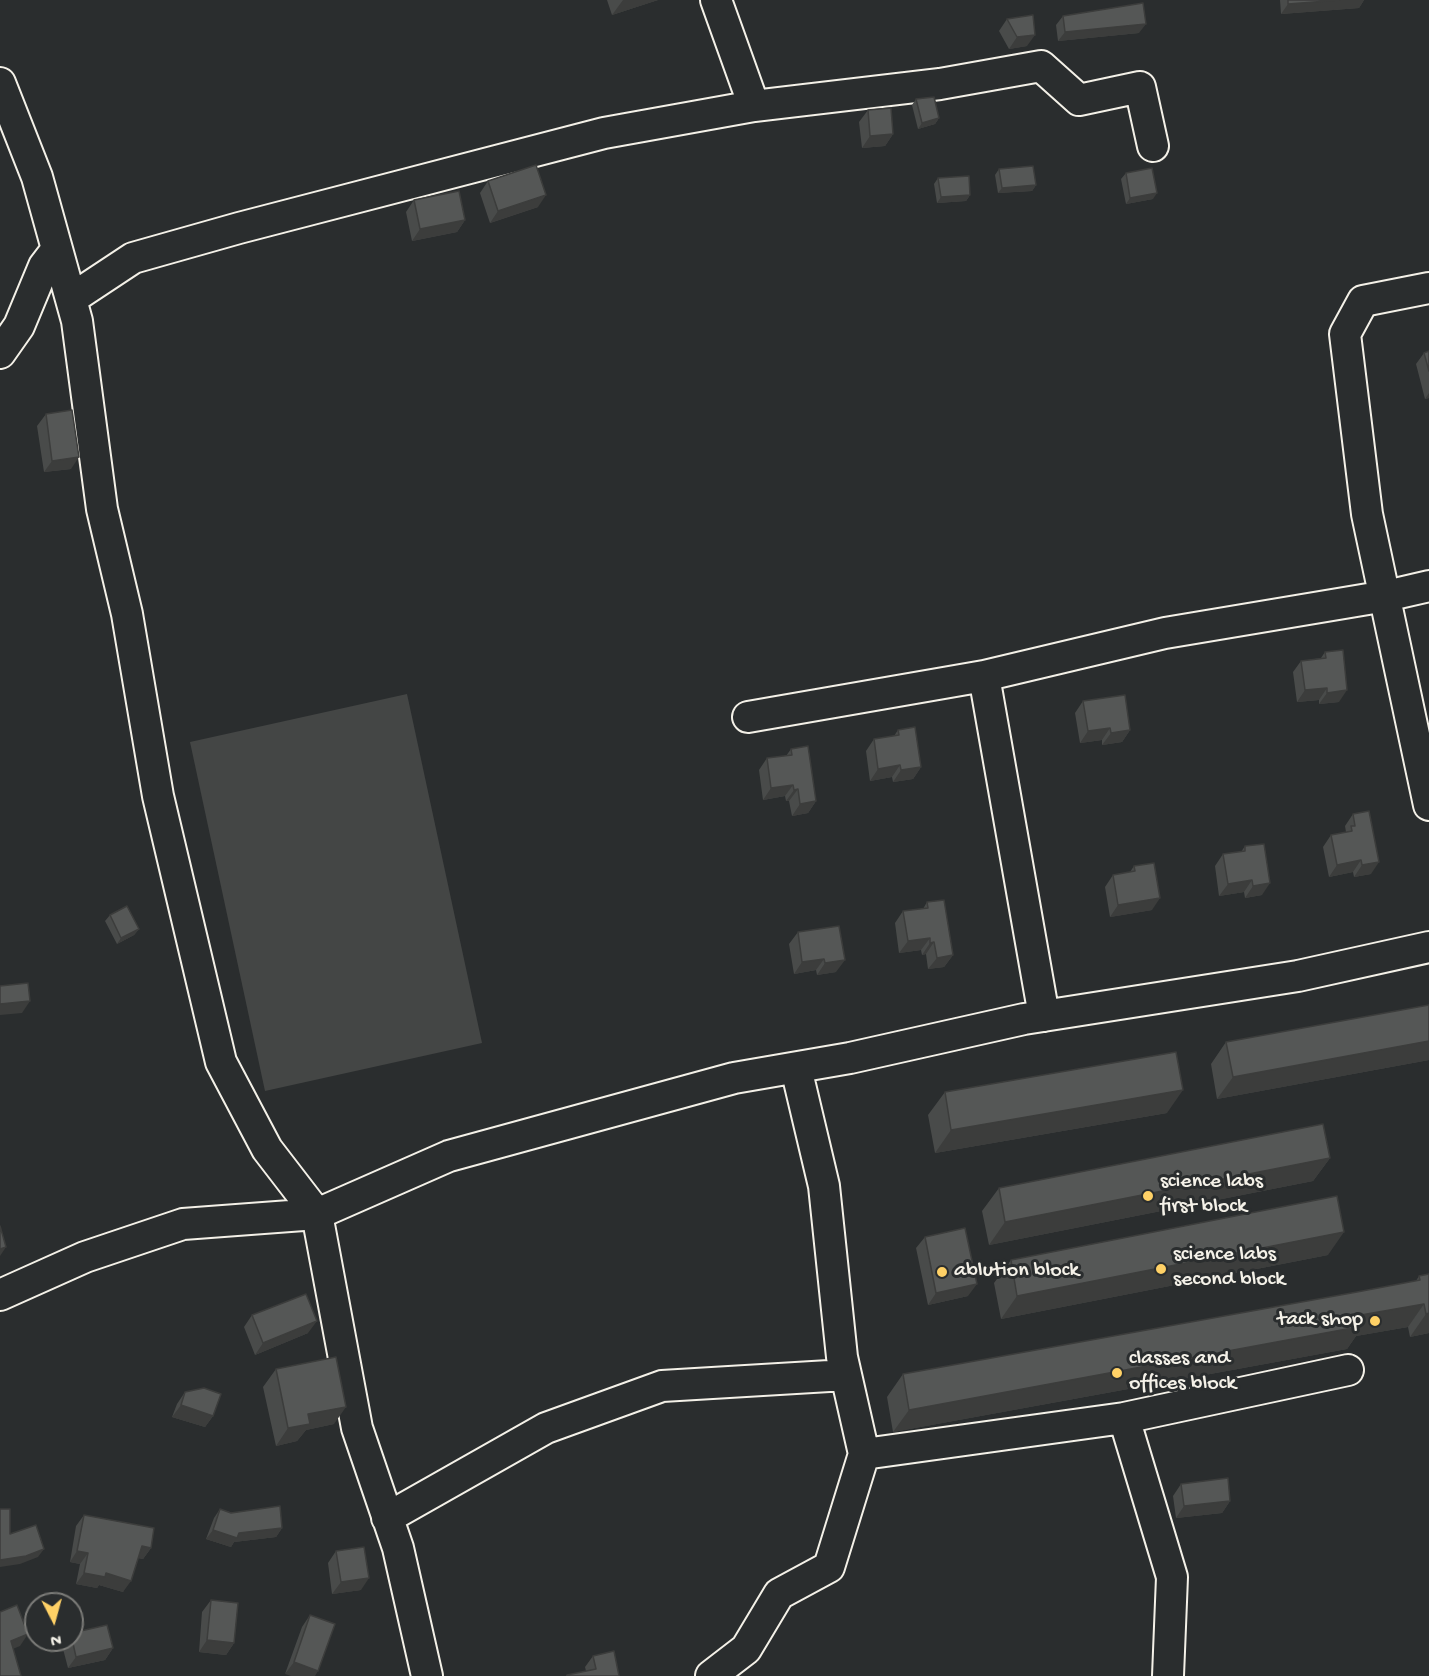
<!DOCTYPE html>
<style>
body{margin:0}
#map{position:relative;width:1429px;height:1676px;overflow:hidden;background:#2a2d2e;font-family:"Gochi Hand",sans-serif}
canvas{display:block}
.north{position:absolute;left:24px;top:1592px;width:60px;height:60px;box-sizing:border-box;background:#2a2d2e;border:2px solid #7b7b78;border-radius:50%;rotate:174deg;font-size:16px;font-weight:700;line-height:24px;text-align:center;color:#f4f1e8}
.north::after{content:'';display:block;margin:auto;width:21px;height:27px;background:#ffd166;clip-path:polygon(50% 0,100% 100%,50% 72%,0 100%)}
</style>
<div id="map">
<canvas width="1429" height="1676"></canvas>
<div class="north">N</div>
</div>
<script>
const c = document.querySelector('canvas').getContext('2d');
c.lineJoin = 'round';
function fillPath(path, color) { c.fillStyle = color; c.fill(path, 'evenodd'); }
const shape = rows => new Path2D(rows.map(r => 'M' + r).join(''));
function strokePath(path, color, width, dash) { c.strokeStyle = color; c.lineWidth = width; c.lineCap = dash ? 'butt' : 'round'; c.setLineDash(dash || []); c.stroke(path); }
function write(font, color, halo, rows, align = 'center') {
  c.font = font + ' "Gochi Hand",sans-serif'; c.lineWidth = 6; c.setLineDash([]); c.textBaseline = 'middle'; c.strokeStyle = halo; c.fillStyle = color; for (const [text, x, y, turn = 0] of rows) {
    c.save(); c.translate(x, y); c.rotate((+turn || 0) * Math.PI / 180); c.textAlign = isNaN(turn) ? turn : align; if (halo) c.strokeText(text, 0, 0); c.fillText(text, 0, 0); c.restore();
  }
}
const green = shape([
 [407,694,482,1043,265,1091,190,742]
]);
const minor = shape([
 [716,0,754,106],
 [0,83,37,177,57,249,44,266,19,326,0,353],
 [57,249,77,321,102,509,127,614,158,796,221,1062,267,1149,317,1214,357,1428,398,1548,427,1676],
 [1429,288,1363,301,1345,334,1367,514,1429,805],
 [71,299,133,258,239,228,604,133,754,106,940,84,1041,66,1079,100,1140,87,1153,146],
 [748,717,984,676],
 [1044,1016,984,676,1165,633,1386,596,1429,586],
 [796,1068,824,1186,842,1357,864,1454],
 [0,1295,85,1257,183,1224,317,1214,449,1156,734,1078,850,1058,1024,1019,1298,976,1429,947],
 [387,1518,546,1428,662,1386,846,1375],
 [711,1676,746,1649,779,1594,829,1567,864,1454,1124,1418],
 [1168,1676,1172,1577,1124,1418,1348,1370]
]);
const wall = shape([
 [607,0,658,0,612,15],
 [1280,0,1364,0,1359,8,1281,14],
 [1063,16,1139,33,1058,41,1056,25],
 [1007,19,1027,46,1009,49,999,31],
 [916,99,939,118,935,124,918,129,912,105],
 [868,110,893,134,885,146,862,148,859,122],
 [999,169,1036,185,1032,191,998,193,995,175],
 [1126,173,1153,199,1126,204,1121,179],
 [938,178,970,195,966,201,937,203,934,184],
 [488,181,538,207,490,223,480,193],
 [414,200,465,220,457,232,412,241,406,212],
 [1429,351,1429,398,1425,399,1416,364,1424,353],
 [46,414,71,469,44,472,37,426],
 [1325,652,1339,702,1319,704,1319,700,1297,702,1293,672,1301,661,1321,658],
 [1083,701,1130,730,1122,742,1102,745,1102,740,1080,743,1075,713],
 [898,730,921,767,913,779,893,782,892,777,870,781,866,751,874,739,894,736],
 [791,749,816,801,808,813,792,816,789,801,786,801,785,796,763,800,759,770,767,758,786,756],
 [1353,814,1371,874,1354,877,1353,872,1329,877,1323,847,1331,835,1346,832,1345,826],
 [1245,846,1262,895,1245,898,1244,892,1219,896,1215,866,1223,854,1241,852],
 [1134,866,1152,910,1110,917,1105,887,1113,875,1130,872],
 [927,902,953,955,944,967,928,969,926,954,922,955,921,950,899,953,895,923,903,911,923,909],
 [110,915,139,929,134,935,117,944,105,921],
 [798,932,836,972,817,975,816,970,794,974,789,944],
 [1429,1005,1429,1060,1217,1099,1211,1064,1226,1042],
 [945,1092,1167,1113,935,1153,928,1115],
 [1330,1158,1313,1181,989,1245,982,1211,999,1188],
 [925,1237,968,1296,928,1305,916,1248],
 [1328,1255,1001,1319,994,1283,1011,1260],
 [1429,1274,1429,1333,1410,1337,1408,1327,1356,1336,1347,1349,893,1432,887,1397,903,1374,1357,1292,1416,1281,1419,1276],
 [252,1315,308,1333,255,1355,244,1327],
 [276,1369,334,1424,306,1430,297,1441,276,1446,263,1387],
 [185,1392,213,1416,205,1427,172,1417,177,1404],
 [1181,1484,1230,1501,1222,1513,1176,1518,1173,1496],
 [220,1509,282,1528,276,1537,234,1542,231,1547,206,1539,214,1518],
 [84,1515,151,1548,143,1559,138,1558,123,1592,99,1585,97,1588,76,1584,80,1564,70,1562,76,1526],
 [336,1551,361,1590,332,1594,328,1563],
 [211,1600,234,1643,226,1655,199,1652,202,1612],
 [310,1615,335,1624,285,1674,302,1627],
 [66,1640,72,1640,113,1648,105,1660,68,1668,62,1645],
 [593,1656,619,1676,566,1676,567,1675,586,1671,585,1667]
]);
const shadedWall = shape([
 [623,0,658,0,612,15],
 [1340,0,1364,0,1359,8,1281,14,1288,4],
 [1146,24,1139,33,1058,41,1065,32],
 [1035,35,1027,46,1009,49,1017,37],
 [939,118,935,124,918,129,922,123],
 [893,134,885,146,862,148,870,136],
 [1036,185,1032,191,998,193,1002,188],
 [1157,193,1153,199,1126,204,1130,198],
 [546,195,538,207,490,223,498,211],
 [970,195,966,201,937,203,941,197],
 [465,220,457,232,412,241,420,229],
 [1429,393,1429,398,1425,399],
 [79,457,71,469,44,472,52,461],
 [1327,688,1319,700,1297,702,1305,690],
 [1347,690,1339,702,1319,704,1327,693],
 [1110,728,1102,740,1080,743,1088,731],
 [1130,730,1122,742,1102,745,1111,733],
 [900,765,892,777,870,781,878,769],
 [921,767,913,779,893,782,901,770],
 [793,785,785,796,763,800,771,788],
 [798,789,789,801,786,801,794,790],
 [816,801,808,813,792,816,800,804],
 [1361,860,1353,872,1329,877,1337,865],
 [1379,862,1371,874,1354,877,1362,865],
 [1252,880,1244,892,1219,896,1228,884],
 [1270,883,1262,895,1245,898,1253,886],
 [1160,898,1152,910,1110,917,1118,905],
 [139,929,134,935,117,944,121,938],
 [930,938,921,950,899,953,908,941],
 [934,942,926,954,922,955,930,943],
 [953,955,944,967,928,969,937,958],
 [824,959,816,970,794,974,802,962],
 [845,960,836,972,817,975,825,963],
 [30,1001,22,1013,0,1015,0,1004],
 [1429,1041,1429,1060,1217,1099,1233,1077],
 [1183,1090,1167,1113,935,1153,951,1130],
 [1330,1158,1313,1181,989,1245,1005,1222],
 [1344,1232,1328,1255,1001,1319,1017,1296],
 [6,1247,0,1256,0,1249],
 [977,1284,968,1296,928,1305,936,1293],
 [1424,1304,1408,1327,1356,1336,1347,1349,893,1432,909,1410,1361,1315],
 [1429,1313,1429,1333,1410,1337,1426,1314],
 [317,1321,308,1333,255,1355,263,1343],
 [181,1405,213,1416,205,1427,172,1417],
 [346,1407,334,1424,306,1430,297,1441,276,1446,288,1428,308,1414],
 [1230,1501,1222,1513,1176,1518,1184,1506],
 [282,1528,276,1537,234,1542,231,1547,206,1539,213,1530,239,1533],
 [142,1546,151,1548,143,1559,134,1557],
 [44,1549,38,1557,20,1564,0,1567,0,1560],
 [77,1551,88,1553,80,1564,70,1562],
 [84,1573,106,1573,131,1581,123,1592,99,1585,97,1588,76,1584],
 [369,1578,361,1590,332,1594,341,1582],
 [28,1634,20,1646,3,1653,11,1641],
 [207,1640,234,1643,226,1655,199,1652],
 [113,1648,105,1660,68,1668,76,1657],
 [294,1662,318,1671,315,1676,291,1676,285,1674]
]);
const building = shape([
 [1288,0,1340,0,1288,4,1288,0],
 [1143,3,1146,24,1065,32,1063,16,1143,3],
 [1033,15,1035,35,1017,37,1007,19,1033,15],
 [934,97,939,118,922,123,916,99,934,97],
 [891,108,893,134,870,136,868,110,891,108],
 [536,165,546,195,498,211,488,181,536,165],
 [1033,166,1036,185,1002,188,999,169,1033,166],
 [1152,168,1157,193,1130,198,1126,173,1152,168],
 [969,176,970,195,941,197,938,178,969,176],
 [459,191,465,220,420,229,414,200,459,191],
 [1429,351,1429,371,1424,353,1429,351],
 [72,410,79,457,52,461,46,414,72,410],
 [1343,650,1347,690,1327,693,1327,688,1305,690,1301,661,1326,658,1325,652,1343,650],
 [1125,695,1130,730,1111,733,1110,728,1088,731,1083,701,1125,695],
 [915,727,921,767,901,770,900,765,878,769,874,739,899,735,898,730,915,727],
 [808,746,816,801,800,804,798,789,794,790,793,785,771,788,767,758,792,755,791,749,808,746],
 [1369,811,1379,862,1362,865,1361,860,1337,865,1331,835,1352,831,1351,826,1355,826,1353,814,1369,811],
 [1264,844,1270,883,1253,886,1252,880,1228,884,1223,854,1245,851,1245,846,1264,844],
 [1154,863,1160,898,1118,905,1113,875,1135,871,1134,866,1154,863],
 [944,900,953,955,937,958,934,942,930,943,930,938,908,941,903,911,928,908,927,902,944,900],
 [127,906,139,929,121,938,110,915,127,906],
 [839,926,845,960,825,963,824,959,802,962,798,932,839,926],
 [28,983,30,1001,0,1004,0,986,28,983],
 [1429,1005,1429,1041,1233,1077,1226,1042,1429,1005],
 [1176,1052,1183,1090,951,1130,945,1092,1176,1052],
 [1323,1124,1330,1158,1005,1222,999,1188,1323,1124],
 [1337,1196,1344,1232,1017,1296,1011,1260,1337,1196],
 [0,1226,6,1247,0,1249,0,1226],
 [965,1228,977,1284,936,1293,925,1237,965,1228],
 [1429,1274,1429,1313,1426,1314,1424,1304,1361,1315,1363,1326,909,1410,903,1374,1357,1292,1420,1280,1419,1276,1429,1274],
 [306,1294,317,1321,263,1343,252,1315,306,1294],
 [336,1357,346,1407,308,1414,310,1424,288,1428,276,1369,336,1357],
 [204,1388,221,1394,213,1416,181,1405,185,1392,204,1388],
 [1228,1478,1230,1501,1184,1506,1181,1484,1228,1478],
 [280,1506,282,1528,239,1533,237,1538,213,1530,220,1509,231,1513,280,1506],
 [0,1509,10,1509,10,1534,36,1525,44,1549,26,1556,0,1560,0,1509],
 [84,1515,154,1528,151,1548,142,1546,131,1581,106,1573,105,1577,84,1573,88,1553,77,1551,84,1515],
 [364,1547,369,1578,341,1582,336,1551,364,1547],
 [211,1600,238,1603,234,1643,207,1640,211,1600],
 [17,1605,28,1634,11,1641,21,1676,0,1676,0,1612,17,1605],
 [310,1615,335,1624,318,1671,294,1662,310,1615],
 [107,1625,113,1648,76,1657,72,1639,72,1633,107,1625],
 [614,1651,619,1676,567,1676,567,1675,596,1669,593,1656,614,1651]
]);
const markers = [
 [1148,1196,6,"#ffd166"],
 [1161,1269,6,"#ffd166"],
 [942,1272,6,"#ffd166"],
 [1375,1321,6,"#ffd166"],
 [1117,1373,6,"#ffd166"]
];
const poiNames = [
 ["science labs",1160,1183],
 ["first block",1160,1208],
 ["science labs",1173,1256],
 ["second block",1173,1281],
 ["ablution block",954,1272],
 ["tack shop",1363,1321,"right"],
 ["classes and",1129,1360],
 ["offices block",1129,1385]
];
fillPath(green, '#444645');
strokePath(minor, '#f4f1e8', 34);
strokePath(minor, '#2a2d2e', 30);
fillPath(wall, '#494b4a');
fillPath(shadedWall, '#3c3d3c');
fillPath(building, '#555756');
strokePath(building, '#3c3d3c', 1.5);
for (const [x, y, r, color] of markers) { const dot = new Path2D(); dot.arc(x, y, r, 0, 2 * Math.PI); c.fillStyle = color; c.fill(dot); strokePath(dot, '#2a2d2e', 2); }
write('22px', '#f4f1e8', '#2a2d2e', poiNames, 'left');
</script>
